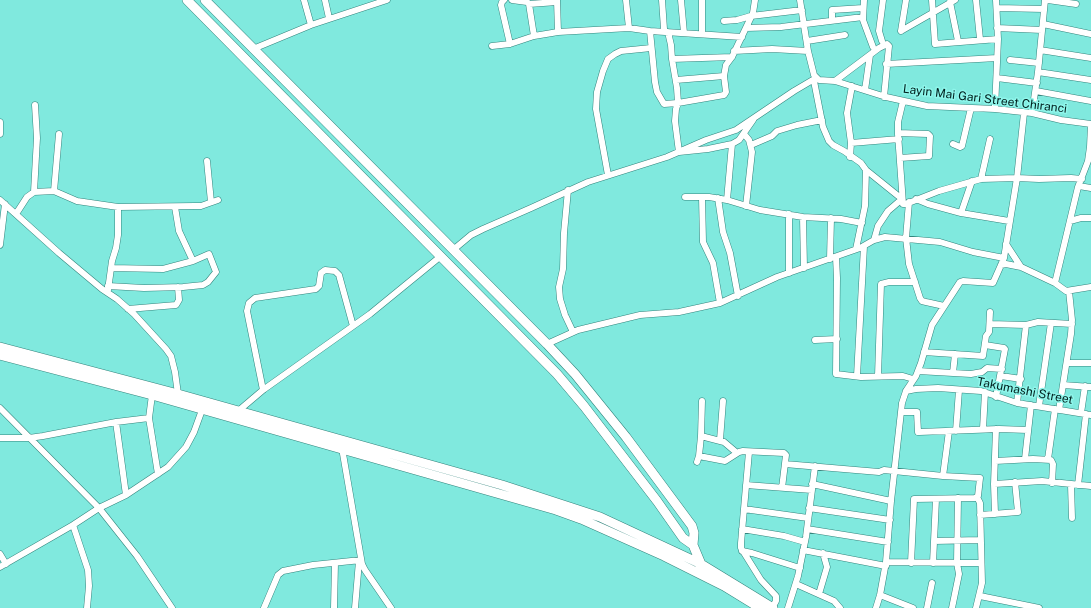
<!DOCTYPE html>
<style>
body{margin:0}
canvas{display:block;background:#80e9de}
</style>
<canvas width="1091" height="608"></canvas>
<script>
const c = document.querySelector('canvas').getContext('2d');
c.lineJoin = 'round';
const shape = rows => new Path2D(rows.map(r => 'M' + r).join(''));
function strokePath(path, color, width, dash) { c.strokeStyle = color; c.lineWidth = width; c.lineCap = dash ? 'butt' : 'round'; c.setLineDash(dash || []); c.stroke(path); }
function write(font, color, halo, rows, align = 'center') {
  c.font = font + ' "Public Sans",sans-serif'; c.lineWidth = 3; c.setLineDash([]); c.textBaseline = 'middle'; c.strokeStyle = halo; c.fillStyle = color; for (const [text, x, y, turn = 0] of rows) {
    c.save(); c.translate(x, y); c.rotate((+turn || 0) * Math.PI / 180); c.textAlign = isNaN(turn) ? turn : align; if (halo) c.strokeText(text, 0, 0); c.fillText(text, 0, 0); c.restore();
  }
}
const street = shape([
 [304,0,311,25],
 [325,0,329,18],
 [504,0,502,2,501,5,510,44],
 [512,0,527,2,529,4,534,36],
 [557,0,558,32],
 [626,0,629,28],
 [662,0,664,29,665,32,668,32,671,45,672,59,677,88,678,103,676,109,675,121,679,152,708,149,732,144],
 [681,0,684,33],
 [702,0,702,34],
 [800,0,808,51,814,75,819,80,835,81,886,97,927,106,995,109,1032,113,1061,120,1091,124],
 [864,0,863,20,873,47],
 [932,0,935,44,998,39],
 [976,0,980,39],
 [1048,0,1076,4],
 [950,2,958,41],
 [529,4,557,2],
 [997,8,1044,9],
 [832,20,832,10,863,8],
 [724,21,737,20,751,16,802,10],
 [1043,24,1091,34],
 [746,28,781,27,863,17],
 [997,28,1042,30],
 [650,31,655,82,657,92,664,104,678,103,724,95,726,92,724,76,726,65,732,57,753,13,755,0],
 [901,31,955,0],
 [901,31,906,0],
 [807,41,845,35],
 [882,41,879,31,883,0],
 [492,46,510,44,534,36,558,32,629,28,650,31,742,37],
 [253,49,311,25,387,0],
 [1040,50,1091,58],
 [734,51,772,49,808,51],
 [672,59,732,57],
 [1010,60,1039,63],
 [886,64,997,58],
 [1038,72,1091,80],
 [997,78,1037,83],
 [676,80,724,76],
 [814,81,823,127,829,141,833,145,844,151,861,163,866,170,865,206,856,249],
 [835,81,879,48,887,44,889,46,884,97],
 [865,90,870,55],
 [1036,91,1091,101],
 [903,101,898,122,898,134,903,204,906,204,939,191,981,179,1017,178,1039,179,1071,178,1082,179],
 [995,109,998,39,996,0],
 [1032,113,1038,72,1045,0],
 [0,122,0,134],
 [898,133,928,134,930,136,929,156,900,158],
 [744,134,749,140,752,152,746,206],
 [851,143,899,139],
 [953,144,960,147,962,146,971,108],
 [751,145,772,136,777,131,797,125,822,120],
 [850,157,851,143,847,113,852,86],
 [207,161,211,202],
 [866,170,902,199,888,211,878,226,874,240],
 [608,175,596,109,597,92,603,71,608,59,615,54,621,51,651,48],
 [981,179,990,139],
 [1079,186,1091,188],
 [568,190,564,233,563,269,559,287,560,299,565,315,573,332],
 [54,191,59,134],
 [34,192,37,138,35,105],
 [685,197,709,197,727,200,760,210,803,217,841,219,862,223],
 [702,197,703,242,713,263,720,303],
 [718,198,723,232,730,253,738,296],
 [916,199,928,204,961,213,972,181],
 [0,200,59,253,102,289,117,299,134,314,166,349,171,356,175,372,178,394],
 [727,200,732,144,739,140,753,120],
 [909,202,906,238,909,264,920,298,922,301,926,302,944,306],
 [961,213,1009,221],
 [16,214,27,197,34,192,54,191,77,201,118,207,195,206,201,206,218,200],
 [789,214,789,273],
 [803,217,804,268],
 [1070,221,1081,218,1091,218],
 [1006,244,1021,267],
 [0,245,5,204],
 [453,250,471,235,483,229,531,208,588,182,667,157,706,140,736,130,794,91,816,78],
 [836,257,837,278,836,374,861,377,903,376,913,379],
 [830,259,831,218],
 [1001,265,1006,264,1021,267,1055,283,1066,291,1091,287],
 [111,268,163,269,193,261,179,231,175,207],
 [1055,283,1078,187,1088,161,1090,147,1091,125],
 [108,286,144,288,183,287,203,285,208,282,216,272,209,254,193,261],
 [108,290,112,261,116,248,118,235,118,207],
 [128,309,176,305,179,300,178,287],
 [990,324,1026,325,1038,322,1072,324],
 [815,340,837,339],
 [547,344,578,330,640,315,679,312,720,303,777,277,860,248,874,240,885,237,940,242,973,252,1004,258],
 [985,345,1004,348,1005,349,996,397],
 [924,352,983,356,986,336,989,332,990,312],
 [1067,363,1091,363],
 [918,371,971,374,982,372,987,368,1002,369],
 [953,373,955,354],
 [857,376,864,246],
 [878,376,881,284,889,282,915,282],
 [1001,376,1021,379],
 [1063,385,1091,387],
 [263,390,247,311,249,303,255,298,316,289,319,286,321,273,325,270,335,271,339,275,353,326],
 [906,391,916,389,938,388,981,391,1017,403,1091,415],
 [152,395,149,418,158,474],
 [1017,403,1026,325],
 [1039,406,1051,323],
 [0,408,99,508,137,556,172,608],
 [1059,410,1071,334,1072,320,1069,291],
 [237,412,263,390,370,314,441,256],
 [901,412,917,412,918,432,919,432,999,429,1028,430],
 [1081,413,1085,386],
 [116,422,126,495],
 [983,429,985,392],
 [956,431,959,390],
 [701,436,724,442,737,453],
 [0,438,29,438,43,436,116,422,149,418],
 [720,440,723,401],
 [342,448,362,564,365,570,391,608],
 [749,452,741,543,741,548,761,580,776,596,776,601,772,608],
 [699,456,725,461,739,452,743,451,784,453,786,455,782,488],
 [1025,459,1031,405],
 [1048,459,1055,409],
 [995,461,1033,459,1051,460,1053,464,1052,483],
 [697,462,699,456,701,436,702,401],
 [785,464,879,472,884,470,943,476,980,478,978,496,975,498,914,499,911,563],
 [943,476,949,431],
 [812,484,891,501],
 [994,484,1042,481,1091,486],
 [746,485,812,490],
 [1071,485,1072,518],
 [1078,485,1086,414],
 [809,508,890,520],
 [744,509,808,518],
 [995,514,994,484,996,429],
 [980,515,1018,512,1015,482],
 [73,525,88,570,89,586,87,608],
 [742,529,784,536,805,542],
 [807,529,888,542],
 [934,541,980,540],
 [803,550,886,566],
 [742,551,752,553,800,568],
 [0,554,6,564],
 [886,562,981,563],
 [933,563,936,499],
 [0,567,73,525,99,508,126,495,168,467,186,447,194,432,202,410],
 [796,584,834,601,840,608],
 [819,594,827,567,823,553],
 [880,595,913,608],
 [980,596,1039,608],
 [264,608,278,575,283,571,313,565,361,560],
 [334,608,335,563],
 [355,608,359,561],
 [788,608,798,576,806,537,815,466],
 [876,608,880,595,886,562,891,501,902,403,906,391,916,376,921,363,932,325,960,282,963,281,993,283,1001,265,1004,258,1017,178,1024,113],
 [927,608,932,583],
 [952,608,959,574,957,563,958,498],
 [976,608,982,583,980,503,977,497]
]);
const primary = shape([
 [187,0,557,374,584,406,657,501,683,538,693,545],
 [205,0,547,344,575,374,626,437,692,526,694,533,693,545,701,564,700,567],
 [0,347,178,394,502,485,600,517,701,564,773,608],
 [0,355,152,395,556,510,581,519,664,556,724,586,760,608]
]);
const streetNames = [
 ["Layin Mai Gari Street Chiranci",985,99,7],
 ["Takumashi Street",1025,391,11]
];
strokePath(street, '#33857d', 7);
strokePath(primary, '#33857d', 10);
strokePath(street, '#fff', 6);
strokePath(primary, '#fff', 9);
write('12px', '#001f1d', '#8ef6eb', streetNames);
</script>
